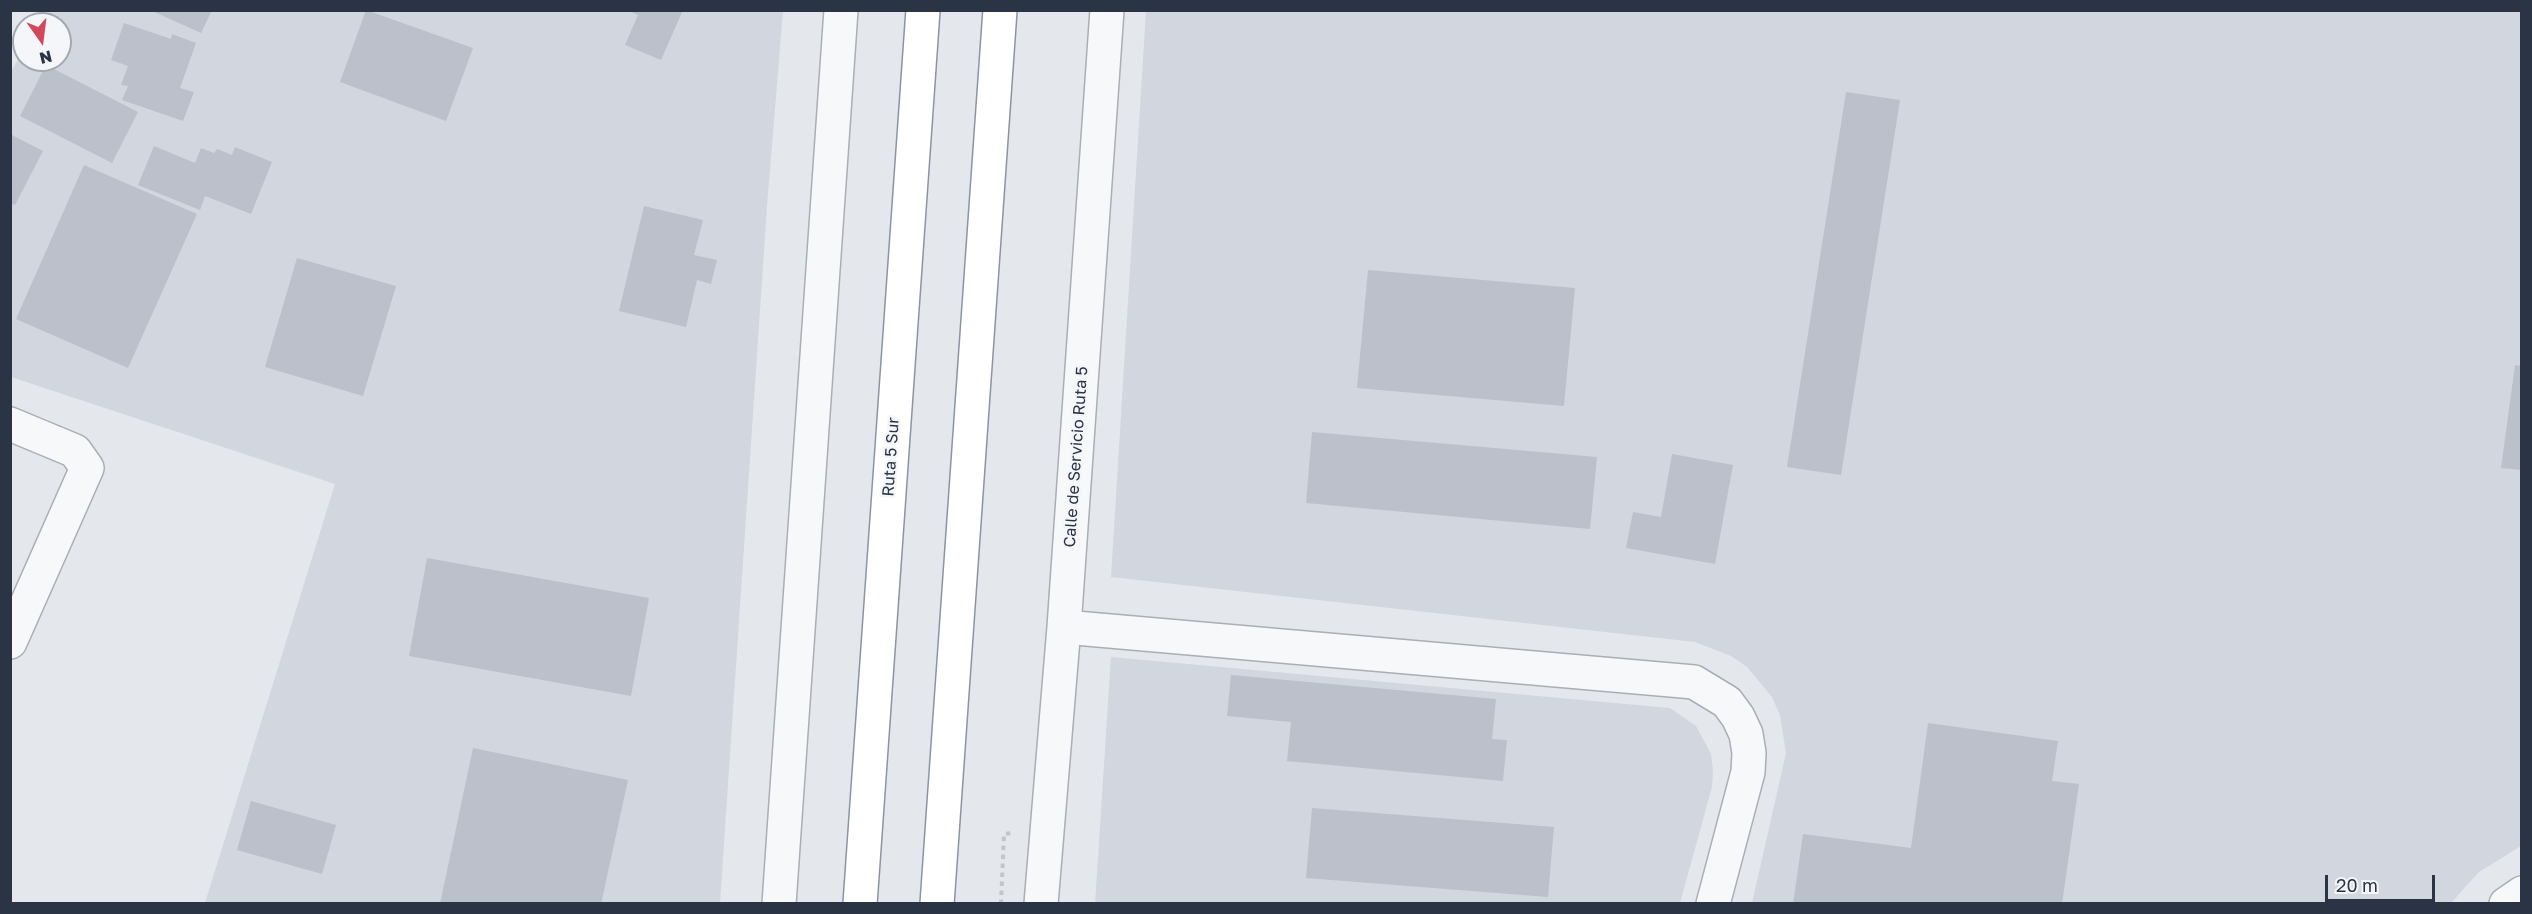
<!DOCTYPE html>
<style>
body{margin:0}
#map{position:relative;width:2532px;height:914px;overflow:hidden;background:#e4e7ec;font-family:"Golos Text",sans-serif}
canvas{display:block}
.frame{position:absolute;inset:0;border:12px solid #2b3445;pointer-events:none}
.north{position:absolute;left:12px;top:12px;width:60px;height:60px;box-sizing:border-box;background:#f4f6f9;border:2px solid #a4a8b1;border-radius:50%;rotate:166deg;font-size:16px;font-weight:700;line-height:24px;text-align:center;color:#2b3445}
.north::after{content:'';display:block;margin:auto;width:21px;height:27px;background:#d1495b;clip-path:polygon(50% 0,100% 100%,50% 72%,0 100%)}
.scale{position:absolute;left:2325px;top:875px;width:110px;height:27px;box-sizing:border-box;border:3px solid #2b3445;border-top:0;padding-left:8px;font-size:18px;line-height:21px;white-space:nowrap;color:#2b3445;-webkit-text-stroke:4px #f4f6f9;paint-order:stroke}
</style>
<div id="map">
<canvas width="2532" height="914"></canvas>
<div class="frame"></div>
<div class="north">N</div>
<div class="scale">20 m</div>
</div>
<script>
const c = document.querySelector('canvas').getContext('2d');
c.lineJoin = 'round';
function fillPath(path, color) { c.fillStyle = color; c.fill(path, 'evenodd'); }
const shape = rows => new Path2D(rows.map(r => 'M' + r).join(''));
function strokePath(path, color, width, dash) { c.strokeStyle = color; c.lineWidth = width; c.lineCap = dash ? 'butt' : 'round'; c.setLineDash(dash || []); c.stroke(path); }
function write(font, color, halo, rows, align = 'center') {
  c.font = font + ' "Golos Text",sans-serif'; c.lineWidth = 5; c.setLineDash([]); c.textBaseline = 'middle'; c.strokeStyle = halo; c.fillStyle = color; for (const [text, x, y, turn = 0] of rows) {
    c.save(); c.translate(x, y); c.rotate((+turn || 0) * Math.PI / 180); c.textAlign = isNaN(turn) ? turn : align; if (halo) c.strokeText(text, 0, 0); c.fillText(text, 0, 0); c.restore();
  }
}
const built = shape([
 [48,11,783,11,767,206,720,903,205,903,335,484,11,377,10,73,24,50,24,60,60,60,60,24,40,24],
 [1146,11,2521,11,2521,846,2479,872,2451,903,1752,903,1786,753,1780,715,1772,697,1747,667,1731,656,1695,642,1111,577],
 [1111,657,1670,708,1696,726,1711,754,1713,771,1712,787,1680,903,1095,904]
]);
const building = shape([
 [150,10,212,10,201,33],
 [366,10,473,48,446,121,340,82],
 [627,10,683,10,661,60,625,45,638,15],
 [124,23,171,39,172,34,196,43,180,88,194,92,183,121,122,100,128,86,121,85,128,66,111,60],
 [46,65,138,112,112,163,20,116],
 [1846,92,1900,100,1841,475,1787,467],
 [10,134,43,151,15,205,10,203],
 [154,146,195,163,201,148,214,153,217,149,232,155,235,147,272,162,251,214,205,196,200,210,138,185],
 [84,165,197,214,128,368,16,319],
 [644,206,703,220,694,255,717,260,711,284,697,280,686,327,619,311],
 [297,258,396,286,363,396,265,367],
 [1368,270,1575,288,1564,406,1357,388],
 [2515,365,2522,366,2522,470,2501,468],
 [1312,432,1597,457,1590,529,1306,503],
 [1672,454,1733,465,1715,564,1626,548,1633,512,1661,517],
 [427,558,649,598,631,696,409,656],
 [1231,675,1496,699,1492,739,1507,740,1503,781,1287,761,1291,722,1227,716],
 [1928,723,2058,741,2052,781,2079,784,2062,904,1793,904,1803,834,1911,848],
 [473,748,628,780,601,904,440,904],
 [251,801,336,825,322,874,237,850],
 [1312,808,1554,827,1548,897,1306,878]
]);
const path = shape([
 [1001,904,1004,834,1012,833]
]);
const minor = shape([
 [10,424,75,451,87,468,10,642],
 [1064,627,1694,682,1727,702,1738,717,1746,734,1749,753,1748,772,1713,904],
 [779,904,841,10],
 [1041,904,1064,627,1107,10],
 [2506,904,2522,893]
]);
const highway = shape([
 [860,904,923,10],
 [937,904,1000,10]
]);
const streetNames = [
 ["Ruta 5 Sur",891,457,-86],
 ["Calle de Servicio Ruta 5",1076,457,-86]
];
fillPath(built, '#d2d6de');
fillPath(building, '#bbc0ca');
strokePath(minor, '#a9aeb7', 36);
strokePath(highway, '#8b94a3', 36);
strokePath(path, '#c2c5cb', 4, [4.5, 4.5]);
strokePath(minor, '#f7f8fa', 33);
strokePath(highway, '#fff', 33);
write('16px', '#2b3445', '#f4f6f9', streetNames);
</script>
